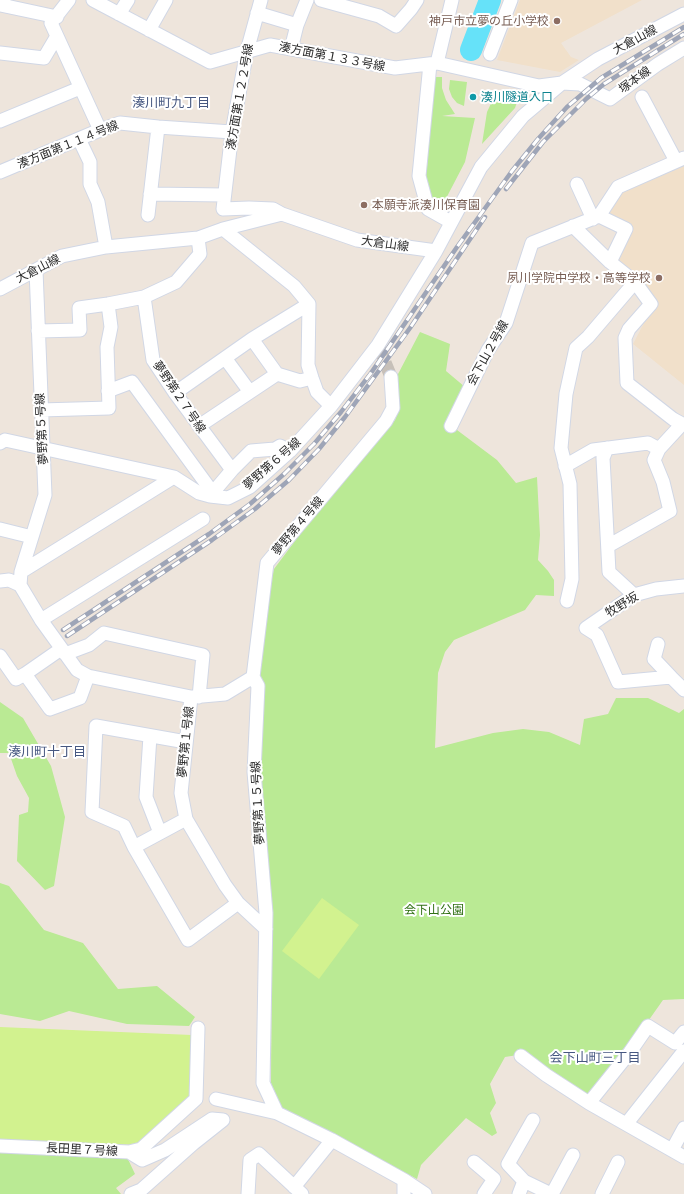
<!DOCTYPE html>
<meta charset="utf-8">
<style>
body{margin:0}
canvas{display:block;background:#eee5dc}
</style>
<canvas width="684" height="1194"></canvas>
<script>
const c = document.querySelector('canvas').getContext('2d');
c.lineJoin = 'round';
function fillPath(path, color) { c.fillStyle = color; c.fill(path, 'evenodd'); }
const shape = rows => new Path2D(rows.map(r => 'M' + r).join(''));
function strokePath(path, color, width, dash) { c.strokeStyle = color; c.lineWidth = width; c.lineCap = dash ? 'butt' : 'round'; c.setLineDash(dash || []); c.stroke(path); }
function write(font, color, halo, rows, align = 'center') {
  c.font = font + ' "Alegreya Sans","Noto Sans JP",sans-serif'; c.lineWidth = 4; c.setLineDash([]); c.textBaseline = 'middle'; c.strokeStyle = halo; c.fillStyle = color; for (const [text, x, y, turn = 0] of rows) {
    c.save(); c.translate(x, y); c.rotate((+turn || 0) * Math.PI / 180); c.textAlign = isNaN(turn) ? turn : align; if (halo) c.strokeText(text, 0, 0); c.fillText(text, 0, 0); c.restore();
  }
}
const education = shape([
 [520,0,642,0,561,43,571,57,579,60,560,72,497,60],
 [684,161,684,385,633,344,644,323,657,305,618,261,630,225,604,215,624,188]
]);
const green = shape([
 [435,77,442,77,442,88,446,100,455,114,442,116,475,118,465,162,440,210,431,205,426,174,428,159,426,158],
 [450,80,467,82,464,106,457,103,452,97,449,89],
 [497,91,515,95,517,102,515,108,482,144,487,112],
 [420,332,450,344,446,371,465,387,449,424,497,460,516,483,537,477,540,535,538,560,548,571,554,580,554,596,536,595,525,610,454,640,445,652,438,673,435,748,493,733,523,729,549,732,580,745,584,719,608,714,616,698,648,698,679,713,684,709,684,999,663,1000,627,1051,589,1099,524,1054,505,1057,490,1084,496,1103,490,1113,497,1133,492,1136,466,1118,421,1165,417,1179,281,1107,271,1083,272,922,259,772,261,699,260,667,266,605,274,569,304,529,395,420,400,407,397,376],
 [0,702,23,718,51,766,65,817,54,886,45,890,17,861,19,815,28,812,29,798,17,776,9,753,0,753],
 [0,883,9,886,44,930,83,943,118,989,157,986,195,1017,189,1026,127,1024,69,1011,40,1021,0,1014],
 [0,1153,126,1155,135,1174,116,1188,121,1194,0,1194]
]);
const pitch = shape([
 [322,898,359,925,319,979,282,951],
 [0,1027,192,1035,189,1098,137,1145,0,1141]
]);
const river = shape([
 [471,50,490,0]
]);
const minorTunnel = shape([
 [378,345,391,377]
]);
const minor = shape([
 [4,0,1,5,57,17],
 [69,0,51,23,100,130],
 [93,0,210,62,270,45,395,68,437,63,539,86,562,83,580,84,610,99,658,64,684,48],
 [261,0,247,51,232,132,223,209,249,208,273,209,282,214,357,240,436,251],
 [321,0,379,16,396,26,411,9,417,0],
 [257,13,297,25],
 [119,14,128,0],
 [149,30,166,0],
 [291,49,297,25,307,0],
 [0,53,44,58,57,36],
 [490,54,511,0],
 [437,63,452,0],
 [430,64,419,176,428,209,451,222],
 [642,97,676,161],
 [0,121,80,88],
 [79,139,90,162,90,184,98,202,106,247],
 [0,172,100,130,120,123,158,127,232,132],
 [577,184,593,219],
 [150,194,224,195],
 [148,215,158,127],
 [599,216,626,229,610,262],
 [573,226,610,262,635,282,651,304,629,329,625,338,627,383,673,419,684,425],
 [223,229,294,286,309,304,308,365,312,378,317,392,331,406],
 [198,238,200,254,176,282,144,297,153,360,175,393,232,470,210,496],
 [0,289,62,256,106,247,198,238,223,229,282,214],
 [38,331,80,330,79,308,108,304,144,297],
 [252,339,277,374],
 [225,358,250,392],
 [108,391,132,382,213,493],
 [175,393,252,339,309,304],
 [41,410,109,408,107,347,111,327,108,304],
 [199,426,277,374,300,381,312,378],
 [451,426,488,350,506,323,532,243,599,216,618,187,684,158],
 [0,443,5,440,174,477,199,493,210,496,228,498,250,487,290,451,331,406,378,345,436,251,481,167,523,116,562,83,598,59,684,14],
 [607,448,603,458,609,572,634,595],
 [565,466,593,450,648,443,659,449,682,424],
 [232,470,251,451,275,449,280,446,290,451],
 [0,529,32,537],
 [608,546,670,511,663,482,654,460,659,449],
 [21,572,174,477],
 [0,581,9,580,20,585,41,620,77,670,88,676,191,697,181,793,186,819,225,885,238,903,266,929],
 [20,585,21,572,45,495,36,270],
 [684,586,656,589,634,595,586,628,597,635,618,682,671,677,684,690],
 [567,601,572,579,570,484,561,448,566,394,576,348,588,337,635,282],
 [41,620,203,519],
 [658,644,654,659,671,677],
 [65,654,89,645,104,633,203,655,199,697],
 [0,656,16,679,25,674,61,649],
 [25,674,50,709,80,698,88,676],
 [253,677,258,686,254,772,266,913,263,1083,277,1113],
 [191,697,225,694,253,677,267,563,386,421,393,408,391,377],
 [150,736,146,797,160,833],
 [186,742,96,726,92,812,124,826,134,847,188,940,238,903],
 [134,847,186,819],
 [521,1056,546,1075,589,1103,684,1157],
 [216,1099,277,1113,332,1140,404,1180,425,1194],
 [589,1103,630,1052,648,1026,675,1043,684,1032],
 [533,1120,508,1164,524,1181,551,1194],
 [627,1123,684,1051],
 [0,1146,129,1152,142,1160,165,1150,212,1119,223,1120,194,1143,141,1190,131,1194],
 [672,1150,684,1128],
 [129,1152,141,1149,196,1099,198,1028],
 [474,1162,494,1179,484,1194],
 [294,1187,332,1140],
 [248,1194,250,1160,259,1154,302,1194],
 [404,1194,404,1180],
 [519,1194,524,1181],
 [552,1194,573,1155],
 [602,1194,618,1162]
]);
const rail = shape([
 [506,189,543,142,586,99,604,84,684,34],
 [63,630,209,534,250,504,284,474,314,444,341,412,371,373,457,247,512,171,538,139,567,107,601,78,684,27],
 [67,636,212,540,255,509,289,480,319,449,345,417,410,328,485,217]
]);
const markers = [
 [557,21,4,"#8d6e63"],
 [473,97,4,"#0f9aa8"],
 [364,205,4,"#8d6e63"],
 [659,278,4,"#8d6e63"]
];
const educationNames = [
 ["神戸市立夢の丘小学校",549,21],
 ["本願寺派湊川保育園",372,205,"left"],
 ["夙川学院中学校・高等学校",651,278]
];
const streetNames = [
 ["大倉山線",635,40,-28],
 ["湊方面第１３３号線",332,57,11],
 ["塚本線",635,80,-36],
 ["湊方面第１２２号線",240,97,-80],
 ["湊方面第１１４号線",68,145,-22],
 ["大倉山線",385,244,8],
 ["大倉山線",38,269,-27],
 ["会下山２号線",488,353,-61],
 ["夢野第２７号線",179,397,56],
 ["夢野第５号線",42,429,-93],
 ["夢野第６号線",272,464,-41],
 ["夢野第４号線",298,526,-50],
 ["牧野坂",622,605,-31],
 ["夢野第１号線",186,742,-84],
 ["夢野第１５号線",258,803,-93],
 ["長田里７号線",82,1150,3]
];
const cultureNames = [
 ["湊川隧道入口",481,97]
];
const parkNames = [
 ["会下山公園",434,910]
];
const neighbourhoodNames = [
 ["湊川町九丁目",171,103],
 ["湊川町十丁目",47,752],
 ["会下山町三丁目",595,1058]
];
fillPath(education, '#f1e0ca');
fillPath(green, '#baea94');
fillPath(pitch, '#d2f28f');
strokePath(river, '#66e2f9', 22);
strokePath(minorTunnel, '#c7c0b9', 13, [13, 6]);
strokePath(minor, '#d1d7e5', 15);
strokePath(minor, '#fff', 13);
strokePath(rail, '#9ea5b7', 4.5);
strokePath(rail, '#fff', 3, [9]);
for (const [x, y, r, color] of markers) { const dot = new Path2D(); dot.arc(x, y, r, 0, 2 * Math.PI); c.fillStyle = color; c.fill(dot); strokePath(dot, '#fff', 1.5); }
write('12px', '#785e54', '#fff', educationNames, 'right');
write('12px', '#2b2b2b', '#fff', streetNames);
write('12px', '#0d838f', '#fff', cultureNames, 'left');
write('12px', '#317014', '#fff', parkNames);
write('13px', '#475881', '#fff', neighbourhoodNames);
</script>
